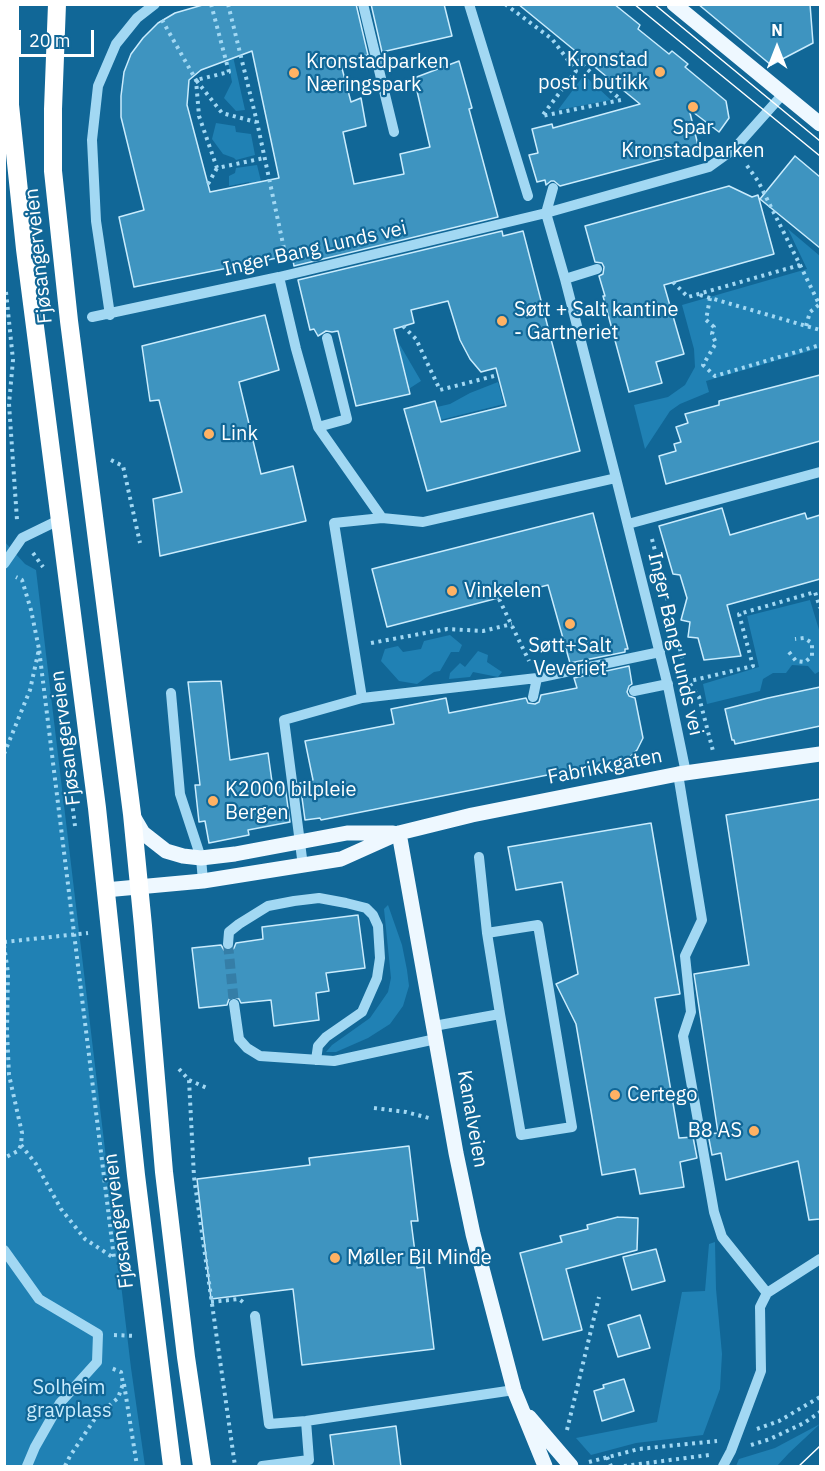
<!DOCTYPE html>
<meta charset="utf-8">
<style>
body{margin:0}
#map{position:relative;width:825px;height:1471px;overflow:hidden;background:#116797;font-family:"IBM Plex Sans",sans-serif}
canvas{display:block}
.frame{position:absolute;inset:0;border:6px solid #fff;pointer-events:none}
.north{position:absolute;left:747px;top:18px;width:60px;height:60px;-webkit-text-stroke:4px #116797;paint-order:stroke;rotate:0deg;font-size:16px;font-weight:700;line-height:24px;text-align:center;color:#fff}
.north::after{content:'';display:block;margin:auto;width:21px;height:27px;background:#fff;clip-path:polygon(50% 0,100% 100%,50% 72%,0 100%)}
.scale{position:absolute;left:18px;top:30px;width:76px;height:27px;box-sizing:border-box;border:3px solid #fff;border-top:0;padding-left:8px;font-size:18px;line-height:21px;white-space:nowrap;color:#fff;-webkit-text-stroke:4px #116797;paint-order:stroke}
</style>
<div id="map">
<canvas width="825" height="1471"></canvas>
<div class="frame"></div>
<div class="north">N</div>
<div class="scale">20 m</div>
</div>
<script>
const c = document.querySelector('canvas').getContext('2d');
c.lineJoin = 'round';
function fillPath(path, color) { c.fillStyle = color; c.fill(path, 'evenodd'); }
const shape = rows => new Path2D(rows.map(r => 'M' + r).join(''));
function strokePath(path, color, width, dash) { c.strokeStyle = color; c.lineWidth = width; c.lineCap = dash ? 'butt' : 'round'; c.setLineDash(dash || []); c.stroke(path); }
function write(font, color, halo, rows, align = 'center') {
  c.font = font + ' "IBM Plex Sans",sans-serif'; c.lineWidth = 4.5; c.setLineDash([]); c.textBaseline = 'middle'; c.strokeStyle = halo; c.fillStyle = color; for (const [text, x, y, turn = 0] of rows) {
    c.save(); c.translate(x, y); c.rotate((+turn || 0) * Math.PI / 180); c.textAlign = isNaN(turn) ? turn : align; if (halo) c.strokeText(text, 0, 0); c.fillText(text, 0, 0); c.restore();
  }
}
const green = shape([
 [230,43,245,110,236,111,224,98,232,82,225,45],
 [584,75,611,100,558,110],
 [216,123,235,126,236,132,251,134,255,155,236,160,234,158,223,154,212,139],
 [257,165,276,242,249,182,229,186,229,176,235,173,236,168],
 [788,229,820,256,820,348,706,381,709,392,680,404,670,411,645,449,634,405,668,397,685,385,695,367,694,349,682,305,807,269],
 [397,340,421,381,407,390,409,386],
 [498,382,504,404,440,420,437,407,450,404,470,393],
 [4,541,25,564,36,570,131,1368,145,1466,5,1466],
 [810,600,820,633,820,671,815,674,808,666,792,665,786,673,773,673,763,679,760,691,707,704,703,684,759,667,747,616],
 [450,635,462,645,459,652,451,652,440,671,434,672,417,684,399,681,381,661,385,649,398,646,403,652,421,649,424,641],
 [478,651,488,655,487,662,502,672,498,677,473,672,470,677,449,679,450,673,460,663,465,667],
 [388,905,402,945,407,970,409,986,403,1006,390,1024,368,1038,336,1052,326,1052,332,1045,370,1018,388,992,391,978,384,909],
 [715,1242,716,1289,722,1354,720,1389,703,1435,636,1443,591,1455,576,1438,657,1422,682,1292,705,1291,709,1244],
 [820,1424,789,1453,777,1466,736,1466,739,1459,775,1448]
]);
const building = shape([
 [206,4,356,4,368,55,340,61,351,102,361,98,366,126,343,132,354,184,404,174,400,154,430,147,414,78,459,61,472,108,469,109,498,217,294,266,292,255,134,287,119,217,144,210,121,117,121,96,124,72,131,54,143,38,158,23,175,13,206,4],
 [252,51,279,178,210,192,187,105,189,80,201,70,252,51],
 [371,4,444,4,452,36,382,52,371,4],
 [518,4,614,4,640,25,638,29,669,54,672,51,688,64,685,67,726,101,729,118,719,132,689,109,699,149,560,186,554,181,551,181,546,185,545,180,537,182,529,155,538,153,532,129,552,124,553,128,640,104,518,4],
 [698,4,810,4,813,43,771,65,698,4],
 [795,156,820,177,820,248,760,199,795,156],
 [729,186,752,197,758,195,774,254,664,285,684,354,656,362,662,383,629,392,603,296,605,296,599,276,603,274,604,267,602,263,595,262,585,226,729,186],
 [502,231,503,236,523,231,580,451,427,491,404,409,435,401,441,422,506,406,496,368,481,372,470,359,460,340,448,301,411,310,414,323,394,329,410,394,356,406,338,331,332,332,326,331,318,336,314,329,310,330,298,280,502,231],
 [265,315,279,370,239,382,261,474,293,466,306,521,160,556,153,499,182,492,159,400,150,401,142,346,265,315],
 [820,375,820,441,666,484,659,456,676,451,674,444,681,442,676,427,688,423,685,414,719,405,719,401,820,375],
 [722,508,730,535,805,513,807,519,820,515,820,579,727,605,741,656,704,660,698,638,688,637,690,622,681,620,687,598,680,575,673,574,659,526,722,508],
 [593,513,628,649,625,649,625,652,570,663,548,585,387,627,372,569,593,513],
 [629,666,632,684,629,686,627,692,629,696,635,698,643,738,637,750,628,759,321,820,320,818,305,820,300,783,313,780,305,741,394,724,391,709,446,698,449,713,526,698,528,703,535,704,539,702,541,695,577,688,574,678,629,666],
 [221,681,230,760,268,753,273,789,285,786,290,822,248,830,249,835,209,843,205,821,199,822,195,785,200,785,188,682,221,681],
 [820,687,820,726,735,744,734,740,732,740,725,709,768,698,820,687],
 [820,799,820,1219,809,1220,798,1161,726,1180,721,1153,712,1155,708,1134,718,1133,694,974,749,965,726,815,820,799],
 [651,823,680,994,655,998,679,1138,693,1137,697,1158,680,1162,684,1187,640,1194,635,1169,602,1175,576,1024,556,984,578,974,562,882,516,890,508,847,651,823],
 [358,915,365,968,326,973,329,991,316,993,319,1020,274,1026,271,1000,241,1003,239,999,234,997,229,999,227,1005,199,1008,192,948,221,945,224,950,231,951,234,948,236,943,263,939,262,927,358,915],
 [409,1146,418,1221,411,1221,417,1268,424,1267,434,1349,302,1365,293,1289,211,1299,197,1179,310,1165,309,1158,409,1146],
 [618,1217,638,1218,637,1250,566,1269,582,1330,543,1340,520,1253,562,1242,560,1236,588,1229,587,1225,618,1217],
 [656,1249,665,1281,632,1290,623,1257,656,1249],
 [640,1315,650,1348,618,1357,608,1325,640,1315],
 [624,1379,634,1411,602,1421,594,1391,604,1388,603,1385,624,1379],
 [396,1426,401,1467,334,1467,330,1435,396,1426]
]);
const minorTunnel = shape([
 [228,944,234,1004]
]);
const path = shape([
 [211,4,229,72,196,80,222,113,256,122],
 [228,4,257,122,286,258],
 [505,4,552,39,568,60,576,71,542,116,621,100,576,59,568,60],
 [162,20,196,80,199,116,217,168,264,158],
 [208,184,217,168],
 [800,265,820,306],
 [673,282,688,297,800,265,758,181,745,163],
 [6,292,13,360,9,404,17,520],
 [700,295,820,330],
 [710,298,706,320,714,327,712,334,716,343,703,365,715,376,820,345],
 [403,326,416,339,440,390,498,375],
 [806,326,810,312,820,304],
 [111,460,123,466,140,543],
 [652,539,688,681,699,697,713,751],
 [33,553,43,567],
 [499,599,529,661],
 [371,643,447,629,483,631,512,624],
 [789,652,796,661,805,662,812,656,812,643,804,638,795,639],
 [686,682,753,666,739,614,815,592,820,608],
 [4,754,30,690,39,649,31,610,22,580,16,577],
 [70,786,75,826],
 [4,942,88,933],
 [4,945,8,973,7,1031,9,1075,22,1133,21,1145,18,1151,4,1158],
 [179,1069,189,1080,194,1177,235,1466],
 [189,1080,207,1088],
 [374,1108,406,1112,429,1118],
 [21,1145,36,1164,61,1209,85,1239,114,1258,39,649],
 [211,1302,239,1299,244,1303],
 [114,1335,136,1336],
 [124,1384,137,1466],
 [757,1429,779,1421,820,1397],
 [567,1430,599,1297],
 [751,1445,770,1439,804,1423,820,1412],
 [607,1457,611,1466],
 [589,1462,639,1449,717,1441],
 [65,1466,70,1456,96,1417,118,1398,123,1384,121,1372,111,1368],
 [624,1466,709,1455]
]);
const minor = shape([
 [363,4,394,132],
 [469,4,528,196],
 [546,213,565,279,616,478,668,686,686,773],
 [546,213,553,188],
 [279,277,296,349,318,427,347,419,327,338],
 [565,279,597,269],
 [110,315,96,221,92,140,98,86,116,44,137,18,155,4],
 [92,317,279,277,546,213,709,167,734,149,783,94],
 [318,427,382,518],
 [628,524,820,472],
 [4,564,22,538,61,519],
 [634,691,668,684],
 [171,693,180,794,201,858,203,881],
 [533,697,537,678,660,652],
 [362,698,537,678],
 [678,774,702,920,685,956,691,1012,683,1036,714,1212,722,1237,767,1293],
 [479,857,487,933],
 [303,866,284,720,362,698,334,523,382,518,423,522,616,478],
 [228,944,229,932,239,924,268,906,294,901,319,898,346,903,366,908,373,915,378,926,380,958,377,978,362,1012,326,1037,318,1046,316,1060],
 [234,1004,239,1039,247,1048,260,1056,334,1061,436,1039],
 [434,1026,500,1014,487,933,538,925,572,1127,521,1135,500,1014],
 [4,1250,39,1299,98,1334,97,1362,60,1403,35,1447,27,1466],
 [255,1316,269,1424,306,1421,514,1390],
 [262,1466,309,1460,306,1421],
 [723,1466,731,1451,761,1371,760,1307,767,1293,820,1259]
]);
const major = shape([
 [674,4,820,124],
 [133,816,143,833,166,851,183,856,201,858,235,854,347,833,393,833],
 [399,833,456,1153,473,1234,514,1390,545,1466],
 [105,890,203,881,341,859,399,833,472,815,678,774,820,754],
 [529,1417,571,1466]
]);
const highway = shape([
 [10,4,10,105,25,249,97,808,136,1175,172,1466],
 [57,4,53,109,53,171,69,321,132,814,143,926,164,1172,186,1357,202,1466]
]);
const tram = shape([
 [634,4,820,156],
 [654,4,820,141],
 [799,1466,820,1446]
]);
const markers = [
 [660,72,6,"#ffb264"],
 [294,73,6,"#ffb264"],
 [693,107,6,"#ffb264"],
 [502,321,6,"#ffb264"],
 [209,434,6,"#ffb264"],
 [452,591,6,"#ffb264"],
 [570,624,6,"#ffb264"],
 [213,801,6,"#ffb264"],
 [615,1095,6,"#ffb264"],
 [754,1131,6,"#ffb264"],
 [335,1258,6,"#ffb264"]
];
const poiNames = [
 ["Kronstad",648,60,"right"],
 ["post i butikk",648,83,"right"],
 ["Kronstadparken",306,62],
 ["Næringspark",306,85],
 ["Spar",693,128,"center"],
 ["Kronstadparken",693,151,"center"],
 ["Søtt + Salt kantine",514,310],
 ["- Gartneriet",514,333],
 ["Link",221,434],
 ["Vinkelen",464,591],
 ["Søtt+Salt",570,646,"center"],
 ["Veveriet",570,669,"center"],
 ["K2000 bilpleie",225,790],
 ["Bergen",225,813],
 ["Certego",627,1095],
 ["B8 AS",742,1131,"right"],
 ["Møller Bil Minde",347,1258]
];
const streetNames = [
 ["Inger Bang Lunds vei",315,249,-13],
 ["Fjøsangerveien",39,256,-96],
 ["Inger Bang Lunds vei",675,644,77],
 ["Fjøsangerveien",66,738,-97],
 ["Fabrikkgaten",605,767,-11],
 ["Kanalveien",472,1119,80],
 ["Fjøsangerveien",119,1221,-97]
];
const parkNames = [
 ["Solheim",69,1388],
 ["gravplass",69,1411]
];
fillPath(green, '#2081b4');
fillPath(building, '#3e94c0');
strokePath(building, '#caecfd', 1.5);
strokePath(minorTunnel, '#357ea7', 10, [10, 5]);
strokePath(path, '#a2d8f3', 4, [3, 4.5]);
strokePath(minor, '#a2d8f3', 10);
strokePath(major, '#eef8ff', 15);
strokePath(highway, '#fff', 18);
strokePath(tram, '#fff', 1.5);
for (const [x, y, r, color] of markers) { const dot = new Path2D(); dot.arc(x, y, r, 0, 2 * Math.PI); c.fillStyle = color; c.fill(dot); strokePath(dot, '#116797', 2); }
write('20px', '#fff', '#116797', poiNames, 'left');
write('20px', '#fff', '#116797', streetNames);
write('20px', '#caecfd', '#116797', parkNames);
</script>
